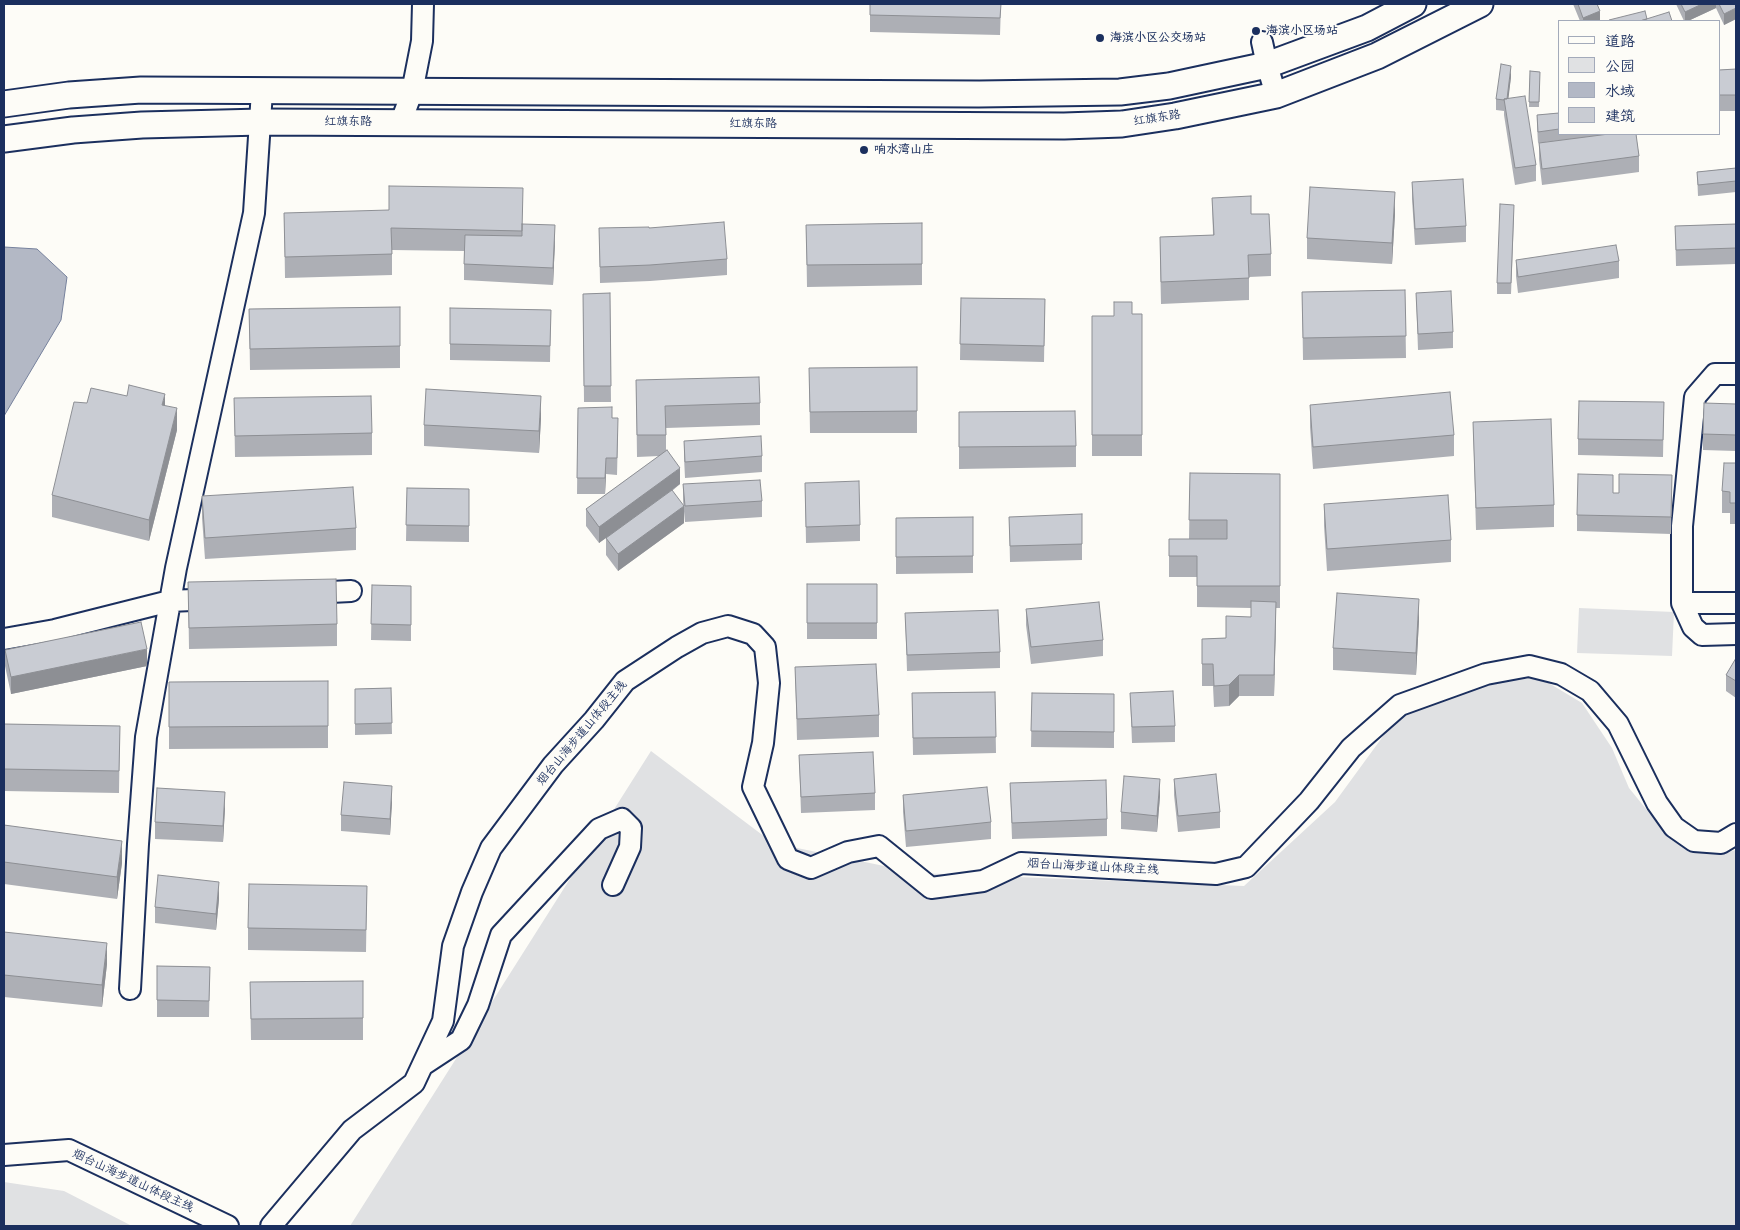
<!DOCTYPE html>
<meta charset="utf-8">
<style>
body{margin:0}
#map{position:relative;width:1740px;height:1230px;overflow:hidden;background:#fdfcf7;font-family:"Playpen Sans","LXGW WenKai TC",sans-serif}
canvas{display:block}
.frame{position:absolute;inset:0;border:5px solid #1b2f5e;pointer-events:none}
.legend{position:absolute;left:1558px;top:20px;width:162px;height:115px;box-sizing:border-box;background:#fdfcf7;border:1px solid #a3aaba;margin:0;padding:6px 9px;list-style:none;font-size:15px;color:#1b2f5e}
.legend li{display:flex;align-items:center;gap:10px;height:25px}
.legend b{width:25px;border:1px solid #a3aaba}
</style>
<div id="map">
<canvas width="1740" height="1230"></canvas>
<div class="frame"></div>
<ul class="legend">
<li><b style="height:6px;background:#fdfcf7"></b>道路</li>
<li><b style="height:14px;background:#e0e1e3"></b>公园</li>
<li><b style="height:14px;background:#b3b8c5"></b>水域</li>
<li><b style="height:14px;background:#c9ccd3"></b>建筑</li>
</ul>
</div>
<script>
const c = document.querySelector('canvas').getContext('2d');
c.lineJoin = 'round';
function fillPath(path, color) { c.fillStyle = color; c.fill(path, 'evenodd'); }
const shape = rows => new Path2D(rows.map(r => 'M' + r).join(''));
function strokePath(path, color, width, dash) { c.strokeStyle = color; c.lineWidth = width; c.lineCap = dash ? 'butt' : 'round'; c.setLineDash(dash || []); c.stroke(path); }
function write(font, color, halo, rows, align = 'center') {
  c.font = font + ' "Playpen Sans","LXGW WenKai TC",sans-serif'; c.lineWidth = 4; c.setLineDash([]); c.textBaseline = 'middle'; c.strokeStyle = halo; c.fillStyle = color; for (const [text, x, y, turn = 0] of rows) {
    c.save(); c.translate(x, y); c.rotate((+turn || 0) * Math.PI / 180); c.textAlign = isNaN(turn) ? turn : align; if (halo) c.strokeText(text, 0, 0); c.fillText(text, 0, 0); c.restore();
  }
}
const green = shape([
 [1579,608,1674,612,1672,656,1577,653],
 [1493,679,1542,679,1582,703,1612,748,1629,788,1668,836,1720,854,1736,850,1736,1226,350,1226,651,751,773,843,918,873,1244,886,1335,802,1400,713],
 [4,1182,64,1191,132,1226,4,1226]
]);
const water = shape([
 [4,247,37,249,67,277,61,320,4,416,4,247]
]);
const minor = shape([
 [1262,42,1267,65,1276,95],
 [401,122,412,92,422,41,423,4],
 [1736,374,1715,374,1695,397,1682,526,1682,603,1693,627,1702,635,1736,634],
 [310,593,351,591],
 [1682,603,1736,603],
 [4,639,55,630,170,601,214,599],
 [130,989,138,844,146,737,176,568,254,213,262,91],
 [423,1065,461,1040,478,1005,501,935,599,829,622,819,631,828,630,847,613,885],
 [4,1155,69,1150,228,1226],
 [271,1226,352,1130,414,1083,443,1021,453,946,472,892,491,848,553,765,594,720,625,681,677,647,702,633,728,626,753,634,765,647,769,683,763,743,753,787,788,859,811,868,848,852,879,846,931,888,983,881,1021,863,1216,874,1246,867,1309,801,1351,748,1400,705,1486,674,1529,666,1561,674,1590,691,1618,724,1657,803,1674,827,1694,841,1721,843,1736,834]
]);
const major = shape([
 [4,104,69,95,141,90,979,94,1120,92,1169,86,1267,65,1367,28,1413,4],
 [4,139,73,130,142,125,261,122,1064,126,1122,124,1175,116,1276,95,1377,56,1480,4]
]);
const wall = shape([
 [870,4,1001,4,1000,35,870,32],
 [1573,4,1597,4,1600,21,1580,21],
 [1676,4,1736,4,1736,19,1724,25,1716,8,1688,21,1684,21],
 [1736,69,1736,111,1719,111,1719,70],
 [1530,71,1540,72,1539,107,1529,107],
 [1511,77,1508,98,1536,165,1536,181,1515,185,1504,115,1504,111,1496,110,1496,99],
 [1559,113,1559,134,1636,134,1639,156,1639,172,1542,185,1539,159,1539,143,1560,140,1538,143,1537,126,1537,115],
 [1736,168,1736,192,1698,196,1697,172],
 [1412,182,1466,226,1466,242,1415,245,1412,199],
 [1212,198,1251,214,1271,254,1271,276,1249,277,1249,300,1161,304,1160,259,1160,237,1213,235],
 [284,213,523,224,555,241,553,285,464,280,464,251,392,250,392,275,285,278],
 [1395,214,1392,264,1307,259,1307,238],
 [1514,216,1511,294,1497,294,1497,283],
 [922,223,922,285,807,287,806,225],
 [1736,224,1736,264,1676,266,1675,226],
 [599,228,649,228,727,259,727,275,650,281,600,283],
 [1516,260,1619,261,1619,278,1518,293,1516,276],
 [1405,290,1406,358,1303,360,1302,292],
 [610,293,611,402,584,402,583,294],
 [1416,293,1453,332,1453,348,1418,350],
 [961,298,1045,299,1044,362,960,360],
 [400,307,400,368,250,370,249,309],
 [450,308,551,310,550,362,450,360],
 [1132,314,1142,314,1142,456,1092,456,1092,316,1114,316],
 [917,367,917,433,810,433,809,368],
 [636,380,760,403,760,425,666,428,666,451,680,484,672,491,684,523,618,571,606,555,606,538,628,522,599,543,586,526,586,509,659,456,637,457],
 [234,398,372,433,372,455,235,457],
 [1664,402,1663,457,1578,455,1578,439],
 [87,403,165,406,177,430,149,541,52,517,52,495],
 [1736,404,1736,451,1703,450,1703,434],
 [1310,405,1454,435,1454,456,1313,469,1310,427],
 [578,408,618,434,617,475,606,474,605,494,577,494],
 [959,412,1076,446,1076,467,959,469],
 [541,418,539,453,424,446,424,425],
 [1473,422,1554,505,1554,527,1476,530],
 [684,441,762,456,762,472,685,478,684,457],
 [1736,463,1736,524,1730,524,1730,513,1722,513,1722,491],
 [1190,473,1280,474,1280,608,1276,608,1274,696,1239,696,1229,706,1214,707,1213,686,1202,686,1202,639,1226,638,1251,617,1251,608,1197,607,1197,577,1169,577,1169,539,1189,539],
 [1672,475,1671,534,1577,531,1577,515,1613,493,1619,493],
 [805,483,860,525,860,541,806,543],
 [683,484,762,501,762,517,685,522,683,501],
 [407,488,469,489,469,542,406,541],
 [202,496,356,528,356,550,205,559,202,518],
 [1324,504,1451,540,1451,562,1327,571,1324,526],
 [973,517,973,573,896,574,896,518],
 [1009,517,1082,544,1082,560,1010,562],
 [188,582,337,624,337,646,189,649],
 [807,584,877,584,877,639,807,639],
 [372,585,411,586,411,641,371,640],
 [1026,609,1103,640,1103,656,1031,664,1026,625],
 [905,613,1000,652,1000,668,907,671],
 [1419,620,1416,675,1333,670,1333,648],
 [5,650,147,666,11,694,5,666],
 [1736,658,1736,698,1726,691,1726,675],
 [795,667,879,715,879,737,797,740],
 [328,681,328,748,169,749,169,682],
 [391,688,392,734,355,735,355,689],
 [995,692,996,753,913,755,912,693],
 [1032,693,1114,694,1114,748,1031,747],
 [1130,693,1175,726,1175,742,1132,743],
 [4,724,120,726,119,793,4,791],
 [799,755,875,793,875,810,801,813],
 [1174,779,1220,812,1220,828,1178,832,1174,795],
 [1010,783,1107,819,1107,836,1012,839],
 [903,795,991,822,991,839,906,847,903,812],
 [1160,796,1157,832,1121,829,1121,812],
 [392,802,390,835,341,831,341,815],
 [225,808,223,842,155,839,155,822],
 [4,825,122,863,117,899,4,884],
 [367,886,366,952,248,950,248,928],
 [219,899,216,930,155,923,155,907],
 [4,932,107,964,102,1007,4,997],
 [157,966,210,967,209,1017,157,1017],
 [363,981,363,1040,251,1040,250,982]
]);
const shadedWall = shape([
 [1702,4,1716,4,1716,8,1688,21,1685,21,1685,12],
 [1736,8,1736,19,1724,25,1724,14],
 [1600,11,1600,21,1583,21,1583,18],
 [1511,66,1511,77,1507,111,1507,100],
 [1395,192,1395,214,1392,264,1392,243],
 [555,225,555,241,553,285,553,268],
 [165,394,165,416,162,405],
 [541,396,541,418,539,453,539,431],
 [177,408,177,430,149,541,149,520],
 [606,458,606,474,605,494,605,478],
 [680,468,680,484,599,543,599,527],
 [684,506,684,523,618,571,618,554],
 [1419,599,1419,620,1416,675,1416,653],
 [1276,602,1276,623,1274,696,1274,675],
 [147,649,147,666,11,694,11,677],
 [1239,675,1239,696,1229,706,1229,685],
 [1160,779,1160,796,1157,832,1157,816],
 [392,786,392,802,390,835,390,819],
 [225,792,225,808,223,842,223,826],
 [122,841,122,863,117,899,117,877],
 [219,882,219,899,216,930,216,914],
 [107,943,107,964,102,1007,102,985]
]);
const building = shape([
 [870,4,1001,4,1000,18,870,15,870,4],
 [1578,4,1597,4,1600,11,1583,18,1578,4],
 [1681,4,1702,4,1685,12,1681,4],
 [1719,4,1736,4,1736,8,1724,14,1719,4],
 [1645,11,1647,19,1640,21,1609,21,1609,20,1645,11],
 [1669,12,1672,21,1640,21,1669,12],
 [1501,64,1511,66,1507,99,1504,99,1504,100,1496,99,1501,64],
 [1736,69,1736,95,1719,95,1719,70,1736,69],
 [1530,71,1540,72,1539,102,1529,102,1530,71],
 [1525,96,1536,165,1515,168,1504,99,1525,96],
 [1559,113,1559,129,1538,132,1537,115,1559,113],
 [1609,134,1636,134,1639,156,1542,169,1539,143,1609,134],
 [1736,168,1736,181,1698,185,1697,172,1736,168],
 [1463,179,1466,226,1415,229,1412,182,1463,179],
 [389,186,523,188,522,231,391,228,392,254,285,257,284,213,389,210,389,186],
 [1310,187,1395,192,1392,243,1307,238,1310,187],
 [1251,196,1251,214,1269,214,1271,254,1248,255,1249,278,1161,282,1160,237,1214,235,1212,198,1251,196],
 [1500,204,1514,205,1511,283,1497,283,1500,204],
 [724,222,727,259,650,265,600,267,599,228,649,227,649,228,724,222],
 [922,223,922,264,807,265,806,225,922,223],
 [522,224,555,225,553,268,464,264,465,235,522,236,522,224],
 [1736,224,1736,248,1676,250,1675,226,1736,224],
 [1616,245,1619,261,1518,277,1516,260,1616,245],
 [1405,290,1406,336,1303,338,1302,292,1405,290],
 [1451,291,1453,332,1418,334,1416,293,1451,291],
 [610,293,611,386,584,386,583,294,610,293],
 [961,298,1045,299,1044,346,960,344,961,298],
 [1114,302,1132,302,1132,314,1142,314,1142,435,1092,435,1092,316,1114,316,1114,302],
 [400,307,400,346,250,349,249,309,400,307],
 [450,308,551,310,550,346,450,344,450,308],
 [917,367,917,411,810,412,809,368,917,367],
 [759,377,760,403,665,406,666,435,637,435,636,380,759,377],
 [129,385,165,394,162,405,177,408,149,520,52,495,74,402,87,403,91,388,127,396,129,385],
 [426,389,541,396,539,431,424,425,426,389],
 [1450,392,1454,435,1313,447,1310,405,1450,392],
 [371,396,372,433,235,436,234,398,371,396],
 [1579,401,1664,402,1663,440,1578,439,1579,401],
 [1704,403,1736,404,1736,435,1703,434,1704,403],
 [612,407,612,418,618,418,617,458,606,458,605,478,577,478,578,408,612,407],
 [1075,411,1076,446,959,447,959,412,1075,411],
 [1551,419,1554,505,1476,508,1473,422,1551,419],
 [761,436,762,456,685,462,684,441,761,436],
 [667,450,680,468,599,527,586,509,667,450],
 [1724,463,1736,463,1736,503,1730,503,1730,492,1722,491,1724,463],
 [1190,473,1280,474,1280,586,1197,586,1197,556,1169,556,1169,539,1227,539,1227,520,1189,520,1190,473],
 [1578,474,1613,475,1613,493,1619,493,1619,474,1672,475,1671,517,1577,515,1578,474],
 [760,480,762,501,685,506,683,484,760,480],
 [859,481,860,525,806,527,805,483,859,481],
 [353,487,356,528,205,538,202,496,353,487],
 [407,488,469,489,469,526,406,525,407,488],
 [672,490,684,506,618,554,606,538,672,490],
 [1448,495,1451,540,1327,549,1324,504,1448,495],
 [1082,514,1082,544,1010,546,1009,517,1082,514],
 [973,517,973,556,896,557,896,518,973,517],
 [336,579,337,624,189,628,188,582,336,579],
 [807,584,877,584,877,623,807,623,807,584],
 [372,585,411,586,411,625,371,624,372,585],
 [1337,593,1419,599,1416,653,1333,648,1337,593],
 [1251,601,1276,602,1274,675,1239,675,1229,685,1214,686,1213,664,1202,664,1202,639,1226,638,1226,616,1251,617,1251,601],
 [1099,602,1103,640,1031,647,1026,609,1099,602],
 [998,610,1000,652,907,655,905,613,998,610],
 [141,622,147,649,11,677,5,650,141,622],
 [1736,658,1736,681,1726,675,1736,658],
 [876,664,879,715,797,719,795,667,876,664],
 [328,681,328,726,169,727,169,682,328,681],
 [391,688,392,723,355,724,355,689,391,688],
 [1173,691,1175,726,1132,727,1130,693,1173,691],
 [995,692,996,737,913,738,912,693,995,692],
 [1032,693,1114,694,1114,732,1031,731,1032,693],
 [4,724,120,726,119,771,4,769,4,724],
 [873,752,875,793,801,797,799,755,873,752],
 [1216,774,1220,812,1178,816,1174,779,1216,774],
 [1124,776,1160,779,1157,816,1121,812,1124,776],
 [1106,780,1107,819,1012,823,1010,783,1106,780],
 [344,782,392,786,390,819,341,815,344,782],
 [987,787,991,822,906,831,903,795,987,787],
 [157,788,225,792,223,826,155,822,157,788],
 [4,825,122,841,117,877,4,862,4,825],
 [158,875,219,882,216,914,155,907,158,875],
 [249,884,367,886,366,930,248,928,249,884],
 [4,932,107,943,102,985,4,975,4,932],
 [157,966,210,967,209,1001,157,1000,157,966],
 [363,981,363,1018,251,1019,250,982,363,981]
]);
const markers = [
 [1256,31,5,"#1b2f5e"],
 [1100,38,5,"#1b2f5e"],
 [864,150,5,"#1b2f5e"]
];
const poiNames = [
 ["海滨小区场站",1266,31],
 ["海滨小区公交场站",1110,38],
 ["响水湾山庄",874,150]
];
const streetNames = [
 ["红旗东路",1157,118,-9],
 ["红旗东路",348,122],
 ["红旗东路",753,124],
 ["烟台山海步道山体段主线",582,733,-50],
 ["烟台山海步道山体段主线",1093,867,3],
 ["烟台山海步道山体段主线",133,1181,25]
];
fillPath(green, '#e0e1e3');
fillPath(water, '#b3b8c5');
strokePath(water, '#76819c', 1);
strokePath(minor, '#1b2f5e', 24);
strokePath(major, '#1b2f5e', 29);
strokePath(minor, '#fdfcf7', 20);
strokePath(major, '#fdfcf7', 25);
fillPath(wall, '#adafb5');
fillPath(shadedWall, '#8d8f94');
fillPath(building, '#c9ccd3');
strokePath(building, '#8d8f94', 1);
for (const [x, y, r, color] of markers) { const dot = new Path2D(); dot.arc(x, y, r, 0, 2 * Math.PI); c.fillStyle = color; c.fill(dot); strokePath(dot, '#fdfcf7', 2); }
write('bold 12px', '#1b2f5e', '#fdfcf7', poiNames, 'left');
write('12px', '#1b2f5e', '#fdfcf7', streetNames);
</script>
